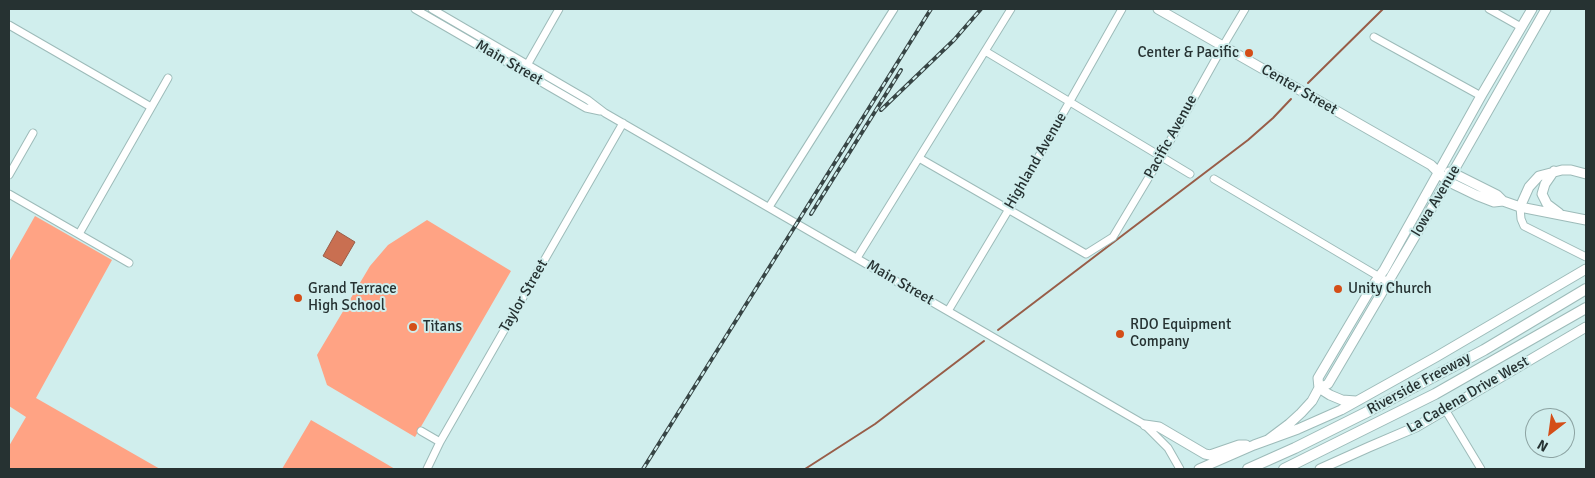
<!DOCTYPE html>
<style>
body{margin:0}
#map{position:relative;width:1595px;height:478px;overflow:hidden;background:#d0eeed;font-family:Signika,sans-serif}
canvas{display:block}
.frame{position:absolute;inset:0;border:10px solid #263232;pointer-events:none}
.north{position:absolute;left:1525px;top:408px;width:50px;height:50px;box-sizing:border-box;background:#d0eeed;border:1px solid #8ca3a2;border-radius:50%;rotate:210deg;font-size:14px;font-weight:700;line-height:20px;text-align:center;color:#263232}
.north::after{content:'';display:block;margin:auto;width:18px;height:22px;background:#d44e18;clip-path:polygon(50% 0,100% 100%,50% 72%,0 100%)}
</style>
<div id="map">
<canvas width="1595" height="478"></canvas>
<div class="frame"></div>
<div class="north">N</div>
</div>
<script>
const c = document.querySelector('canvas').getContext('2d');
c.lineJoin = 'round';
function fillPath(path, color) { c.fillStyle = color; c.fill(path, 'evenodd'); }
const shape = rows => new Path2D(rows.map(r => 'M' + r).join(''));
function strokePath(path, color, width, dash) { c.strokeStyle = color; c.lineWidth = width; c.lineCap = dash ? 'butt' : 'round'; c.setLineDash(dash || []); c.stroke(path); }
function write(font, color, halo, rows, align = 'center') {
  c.font = font + ' Signika,sans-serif'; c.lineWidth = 4; c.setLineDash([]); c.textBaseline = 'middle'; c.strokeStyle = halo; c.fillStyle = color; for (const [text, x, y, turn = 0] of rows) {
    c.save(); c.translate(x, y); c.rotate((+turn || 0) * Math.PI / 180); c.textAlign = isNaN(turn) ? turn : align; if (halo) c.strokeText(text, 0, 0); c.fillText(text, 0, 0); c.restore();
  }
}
const green = shape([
 [35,216,112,260,36,398,160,469,9,469,9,446,26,417,9,406,9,262],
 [427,220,511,271,415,437,327,385,317,355,370,266,388,245],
 [311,420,337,435,395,469,282,469]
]);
const water = shape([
 [337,231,355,242,341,266,323,256,337,231]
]);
const stream = shape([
 [1308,83,1383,9],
 [998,330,1248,140,1273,118,1291,99],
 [805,469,875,424,984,341]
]);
const minor = shape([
 [415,9,586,108,600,111],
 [432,9,588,100,605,113,1145,425,1168,448,1180,469],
 [1489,9,1521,27],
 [9,25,151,107],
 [1374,37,1481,96],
 [985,51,1190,174],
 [526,67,559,9],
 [919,158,1086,254,1113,237,1161,157,1223,46,1245,9],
 [9,175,33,133],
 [1214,179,1388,282],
 [9,194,129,263],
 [769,207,894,9],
 [1520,207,1521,219,1524,226,1586,257],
 [79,234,168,78],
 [857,258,1011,9],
 [948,311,1009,209,1122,9],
 [1446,411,1481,469],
 [421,431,440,442],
 [427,469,440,442,623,123]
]);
const major = shape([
 [1158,9,1431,165,1447,181,1476,195,1494,202,1503,201,1520,207,1586,220],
 [1554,171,1545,184,1542,194,1547,204,1559,213],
 [1449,172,1453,173,1497,195,1503,201],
 [1520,207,1529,187,1539,176,1562,170,1571,170,1586,174],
 [1319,388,1318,378,1373,285,1384,270,1481,96,1532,9],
 [1319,388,1330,395,1342,400,1356,401],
 [1145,425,1159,427,1205,454,1210,455,1239,445,1246,445],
 [1269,439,1289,424,1301,413,1312,401,1319,388,1328,384,1457,165,1546,9],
 [1199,469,1254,445,1298,429,1341,410,1436,357,1586,269],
 [1320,469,1369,447,1416,427,1586,327]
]);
const highway = shape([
 [1248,469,1295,448,1365,413,1484,350,1586,289],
 [1284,469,1435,394,1586,308]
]);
const rail = shape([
 [881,110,954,40,981,9],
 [811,214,901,70],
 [643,469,931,9]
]);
const markers = [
 [1249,53,5,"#d44e18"],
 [1338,289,5,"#d44e18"],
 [298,298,5,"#d44e18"],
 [413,327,5,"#d44e18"],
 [1120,334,5,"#d44e18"]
];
const poiNames = [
 ["Center & Pacific",1239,53,"right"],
 ["Grand Terrace",308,289],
 ["High School",308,306],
 ["Unity Church",1348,289],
 ["RDO Equipment",1130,325],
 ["Company",1130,342],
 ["Titans",423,327]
];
const streetNames = [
 ["Main Street",509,63,30],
 ["Center Street",1299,90,30],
 ["Pacific Avenue",1171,137,-61],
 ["Highland Avenue",1036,161,-60],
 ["Iowa Avenue",1436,201,-59],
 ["Main Street",900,283,30],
 ["Taylor Street",524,296,-60],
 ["Riverside Freeway",1419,384,-28],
 ["La Cadena Drive West",1468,395,-30]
];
fillPath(green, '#ffa384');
fillPath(water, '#c96f51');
strokePath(water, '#985d48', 1);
strokePath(stream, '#985d48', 2);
strokePath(minor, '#9dbbb9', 9);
strokePath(major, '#9dbbb9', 11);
strokePath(highway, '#9dbbb9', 12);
strokePath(minor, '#fff', 7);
strokePath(major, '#fff', 9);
strokePath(highway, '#fff', 10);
strokePath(rail, '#374545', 4);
strokePath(rail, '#d0eeed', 2, [5.5]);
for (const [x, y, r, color] of markers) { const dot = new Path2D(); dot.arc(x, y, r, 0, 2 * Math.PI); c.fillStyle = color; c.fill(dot); strokePath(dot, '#d0eeed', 2); }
write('15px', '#263232', '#d0eeed', poiNames, 'left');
write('15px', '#263232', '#d0eeed', streetNames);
</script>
